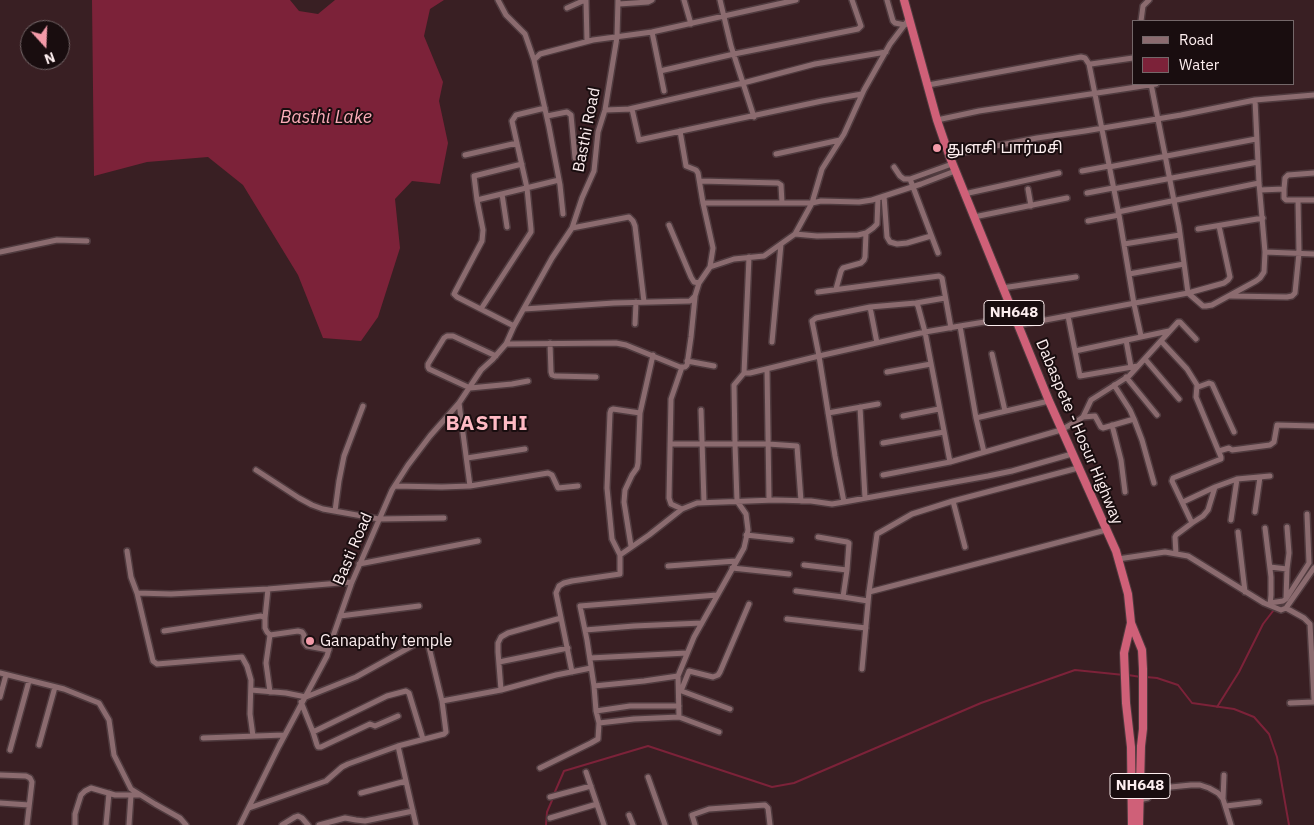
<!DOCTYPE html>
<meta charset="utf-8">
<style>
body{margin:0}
#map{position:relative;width:1314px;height:825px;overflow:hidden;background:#391f23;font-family:"IBM Plex Sans",sans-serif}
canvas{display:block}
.legend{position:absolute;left:1132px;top:20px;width:162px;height:65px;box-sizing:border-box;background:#190d0f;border:1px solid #746769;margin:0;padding:6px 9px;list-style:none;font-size:15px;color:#fdeeef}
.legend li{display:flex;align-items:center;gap:10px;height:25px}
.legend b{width:25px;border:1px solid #746769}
.north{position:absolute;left:20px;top:20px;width:50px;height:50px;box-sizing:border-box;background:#190d0f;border:1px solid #746769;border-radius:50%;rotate:160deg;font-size:14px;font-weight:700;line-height:20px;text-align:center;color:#fdeeef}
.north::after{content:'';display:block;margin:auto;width:18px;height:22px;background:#f39aa8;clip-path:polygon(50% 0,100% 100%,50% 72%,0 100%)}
</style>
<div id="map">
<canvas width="1314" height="825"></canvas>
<ul class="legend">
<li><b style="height:6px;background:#8b6b6f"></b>Road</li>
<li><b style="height:14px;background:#7c2239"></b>Water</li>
</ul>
<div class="north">N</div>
</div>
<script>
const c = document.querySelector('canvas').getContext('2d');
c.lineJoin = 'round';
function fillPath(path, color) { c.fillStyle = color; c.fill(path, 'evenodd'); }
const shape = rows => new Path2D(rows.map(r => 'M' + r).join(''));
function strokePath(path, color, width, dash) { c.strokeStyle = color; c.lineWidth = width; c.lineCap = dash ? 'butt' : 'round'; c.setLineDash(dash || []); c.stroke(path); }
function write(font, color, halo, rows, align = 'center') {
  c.font = font + ' "IBM Plex Sans","Noto Sans Tamil",sans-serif'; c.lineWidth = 4; c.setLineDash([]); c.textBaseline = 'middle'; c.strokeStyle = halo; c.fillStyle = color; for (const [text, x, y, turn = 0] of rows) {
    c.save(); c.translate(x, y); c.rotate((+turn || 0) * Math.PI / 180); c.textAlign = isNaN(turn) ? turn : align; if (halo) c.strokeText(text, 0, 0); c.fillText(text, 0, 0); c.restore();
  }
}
const water = shape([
 [92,0,290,0,299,11,318,14,335,0,444,0,430,9,424,36,443,82,439,101,448,143,440,184,412,181,395,199,400,248,378,317,361,341,323,338,298,275,243,185,208,157,147,162,94,176]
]);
const stream = shape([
 [1128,675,1141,677],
 [1146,677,1157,678,1178,685,1192,703,1234,709,1254,717,1269,734,1277,757,1289,825],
 [1217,707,1239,672,1263,624,1280,602],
 [554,794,564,771,648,746,772,787,794,783,981,703,1075,670,1124,675],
 [546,825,547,812,553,798]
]);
const minor = shape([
 [498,0,506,15,525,34,534,60],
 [586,0,587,41],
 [684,0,691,24],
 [887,0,893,21,895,23,905,25],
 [619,4,648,2,652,0],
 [567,8,585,0],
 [1141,21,1143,6,1149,0],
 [652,32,660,71,734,54,858,29,861,26,852,0],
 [1089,64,1119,215,1134,304,1141,336],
 [660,71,664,91],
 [928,85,1081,57,1085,58,1089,64,1091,64,1133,58],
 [629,109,743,83,731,46,720,0],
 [605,110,632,109,639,140,822,101,862,94],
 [547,116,567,112,571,115,575,158],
 [754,117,743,83,815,64,886,52],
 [937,120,979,111,1156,84],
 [680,131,686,166,696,170,698,173,703,203],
 [776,154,840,140],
 [465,155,517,143],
 [949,155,1037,138,1085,131,1181,115,1255,100,1314,95],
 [894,167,900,176,904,179,910,179,952,164],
 [1109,167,1256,139],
 [1082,171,1109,166],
 [910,179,938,253],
 [700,181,778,183,781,185,782,203],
 [1028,189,1031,206],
 [1113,189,1258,162],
 [1284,189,1285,178,1288,175,1314,173],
 [1260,190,1284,189,1284,198,1286,200,1314,200],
 [1087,193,1113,188],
 [502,194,507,227],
 [964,194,1059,173],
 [884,196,887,237,890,242,897,244,907,243,931,236],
 [477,200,474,176,522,164],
 [1118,212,1259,183],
 [563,214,560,185,549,127,534,60,540,54,593,40,652,32,796,0],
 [974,217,1067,198],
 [1088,221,1119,215],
 [669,225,691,277,694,282,699,283],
 [572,228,629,217,633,221,635,226,644,302],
 [1198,229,1263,218],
 [795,234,817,236,858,235,866,233,873,228,877,224,878,198],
 [1124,244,1180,235],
 [0,252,57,240,87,241],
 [1265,252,1314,254],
 [710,267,734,259,764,256,795,234,812,203,822,169,844,134,864,90,890,44,909,19],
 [1129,274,1184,264],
 [1002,288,1076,277],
 [836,289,841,271,843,268,861,263,864,260,865,257,866,233],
 [818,292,939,276,942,278,951,328],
 [1188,293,1203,306,1206,306,1212,305,1256,281,1260,278,1264,272,1265,252,1259,183,1255,100],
 [1188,293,1224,283,1228,280,1230,277,1219,226],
 [1230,296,1287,297,1292,296,1295,293,1299,253,1298,200],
 [916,303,945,298],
 [870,307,877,343],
 [481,309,531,232,531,229,527,188,512,121,516,115,545,108],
 [524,309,614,303,690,301,695,296,699,283,710,267,713,248,703,203,812,203,821,201,859,202,872,200,921,184,955,171],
 [1068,316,1080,376,1138,366],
 [635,324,636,302],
 [1019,325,1188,293,1179,226,1151,84],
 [514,326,457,297,454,294,455,292,482,241,483,230,477,200,559,180],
 [960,326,1015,317],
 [1126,340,1131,367],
 [1161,341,1187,369,1197,385,1196,397,1221,457,1221,459,1173,478,1172,481,1192,523,1176,535,1175,537,1176,554],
 [772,342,781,244],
 [550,343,551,372,552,375,555,376,596,377],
 [506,344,616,343,626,345,680,367,685,367,687,365,691,337,695,297],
 [1075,351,1169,331],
 [992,354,1005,411],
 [496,356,453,336,447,336,444,338,428,364,428,367,429,369,470,388,512,384,528,381],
 [1145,359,1179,399],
 [687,361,714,366],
 [767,369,769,500],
 [887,372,931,364],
 [744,373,750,373,819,356,812,321,816,318,870,307,916,303,918,306,925,332,950,462,1061,430,1079,420,1083,417,1091,400,1129,376,1178,322,1180,322,1196,339],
 [1126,377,1157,415],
 [1114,385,1130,410,1134,419,1142,440,1154,483],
 [1198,387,1209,383,1212,384,1234,432],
 [1049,401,976,418,960,326,925,332,819,356,835,456,844,502,988,476,1012,471,1072,454],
 [459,403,470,486],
 [860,407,865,498],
 [701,410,704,502],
 [828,413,878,404],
 [903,416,939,409],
 [1083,417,1095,416,1101,427,1103,428,1134,419],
 [976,418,984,452],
 [1112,425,1121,460,1125,492],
 [883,443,944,432],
 [670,444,768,444,797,446,801,501],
 [1219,451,1229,448,1232,450,1270,445,1274,442,1277,425,1314,426],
 [467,458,525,449],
 [256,470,299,498,312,505,323,509,379,519,444,518],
 [883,475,950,462],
 [395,486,442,487,470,486,548,473,552,475,558,488,578,486],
 [953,501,965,547],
 [1183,502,1215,487,1237,479,1270,476],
 [682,509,671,504,669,498,671,399,682,367],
 [335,511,339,481,344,456,363,406],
 [1255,512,1260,477],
 [1231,520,1237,479],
 [1192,523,1203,516,1208,510,1215,487],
 [1265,528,1271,577,1271,595,1270,605],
 [1238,532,1245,592],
 [746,535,791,540],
 [818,537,847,542,849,543,847,570,843,597],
 [631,546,624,502,625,490,632,475,637,468,638,463,640,413,653,355],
 [127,551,131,577,137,593,153,661,157,664,242,657,247,666,251,680,250,714,253,736],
 [620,555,612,539,607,488,610,413,611,410,613,409,640,413],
 [1118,559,1165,552,1188,556,1264,603,1281,610,1286,608,1314,568],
 [359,564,478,541],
 [804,565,847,570],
 [668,566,736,561],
 [1270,567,1287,569],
 [732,568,789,574],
 [796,591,843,597,868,601],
 [869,592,1106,530],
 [137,593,171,594,268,589,352,582],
 [1286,599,1287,569,1289,553,1287,527],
 [1270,603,1283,601,1286,599,1309,563,1307,514],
 [1286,608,1304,618,1310,624,1314,699],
 [340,616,419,606],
 [265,618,268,589],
 [787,619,866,628],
 [585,630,634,626,702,623],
 [164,631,261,616,265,618,265,628,267,632,270,635,298,631,302,632,304,635,304,642,307,646,329,650],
 [270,635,266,663,270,692],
 [590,658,687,653],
 [499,662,568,648],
 [862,669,869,592,877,534,912,514,953,501,1078,468],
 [572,672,556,593,559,586,564,583,572,581,620,574,620,555,649,535,682,509,697,503,775,500,811,501,832,504,844,502],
 [0,673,64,689,99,703,109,720,114,755,131,789,155,804,180,818,186,825],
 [594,686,587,640,580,606,717,595],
 [251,690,286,693,306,697,356,677,421,641,425,641,428,643,442,701,501,690,556,675,591,668],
 [501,690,498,652,498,643,501,637,508,633,561,618],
 [679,690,730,709],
 [681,691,689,671,713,677,718,675,720,672,749,604],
 [0,697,6,675],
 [301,702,313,732,387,696,406,691,409,693,423,739],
 [1290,703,1314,702],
 [596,711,594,686,644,681,678,676],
 [679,717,719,732],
 [599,723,596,711,630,706,679,706],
 [313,732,317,745,318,747,321,747,370,724,375,726,398,716],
 [203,738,284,735],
 [39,745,55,687],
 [398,746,416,825],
 [10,750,29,681],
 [540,768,591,743,598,739,599,723,634,719,679,717,678,676,694,637,744,548,748,530,746,514,737,501,735,444,734,385,744,373,749,257],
 [586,772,604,825],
 [0,775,26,776,30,778,32,782,27,825],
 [648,777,665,825],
 [361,793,406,781],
 [550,797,591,786],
 [1223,799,1224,775],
 [1139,800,1148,798,1150,790,1151,789,1191,785,1200,785,1209,788,1218,793,1223,799,1231,825],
 [0,803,29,805],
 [1226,806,1259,802],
 [249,808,326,781,342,767,348,764,398,746,444,734,446,732,442,701],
 [629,815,633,825],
 [550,818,597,804],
 [75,825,75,814,81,795,85,791,91,788,115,795,139,795],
 [106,825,109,793],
 [129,825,131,795],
 [240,825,279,746,327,656,331,642,352,582,392,490,408,465,430,436,459,403,481,370,492,360,506,344,514,326,552,258,572,228,582,198,594,171,598,132,605,110,617,37,618,0],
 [282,825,295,817,298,816,302,818,308,825],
 [319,825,345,818,356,820,365,821,413,811],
 [695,825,692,815,709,809,765,805,768,808,770,825]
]);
const trunk = shape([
 [904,0,937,120,949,155,1049,401,1116,551,1128,594,1131,623,1142,650,1143,669,1143,729,1141,746,1139,825],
 [1131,623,1124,653,1126,703,1131,747,1132,825]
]);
const markers = [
 [937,148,5,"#f39aa8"],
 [310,641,5,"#f39aa8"]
];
const shields = [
 [1014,313,60],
 [1140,786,60]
];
const shieldNames = [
 ["NH648",1014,313],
 ["NH648",1140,786]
];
const streetNames = [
 ["Basthi Road",587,130,-79],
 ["Dabaspete - Hosur Highway",1079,432,67],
 ["Basti Road",353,549,-67]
];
const poiNames = [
 ["துளசி பார்மசி",947,148],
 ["Ganapathy temple",320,641]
];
const waterNames = [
 ["Basthi Lake",326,118]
];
const districtNames = [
 ["BASTHI",487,424]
];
fillPath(water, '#7c2239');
strokePath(stream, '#7c2239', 2);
strokePath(minor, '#503b3f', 8);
strokePath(trunk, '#503b3f', 10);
strokePath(minor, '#8b6b6f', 5);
strokePath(trunk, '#cf6078', 8);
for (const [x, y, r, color] of markers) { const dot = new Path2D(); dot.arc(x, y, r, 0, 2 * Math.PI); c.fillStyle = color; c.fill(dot); strokePath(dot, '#190d0f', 2); }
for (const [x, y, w] of shields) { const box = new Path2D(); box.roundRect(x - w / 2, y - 12.5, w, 25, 4); c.fillStyle = '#190d0f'; c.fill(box); strokePath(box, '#fdeeef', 1); }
write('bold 15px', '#fdeeef', null, shieldNames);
write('16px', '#fdeeef', '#190d0f', streetNames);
write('16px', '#fdeeef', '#190d0f', poiNames, 'left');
write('italic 18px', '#faacb8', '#190d0f', waterNames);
c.letterSpacing = '1px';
write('bold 21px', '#ffbac4', '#190d0f', districtNames);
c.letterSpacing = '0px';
</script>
